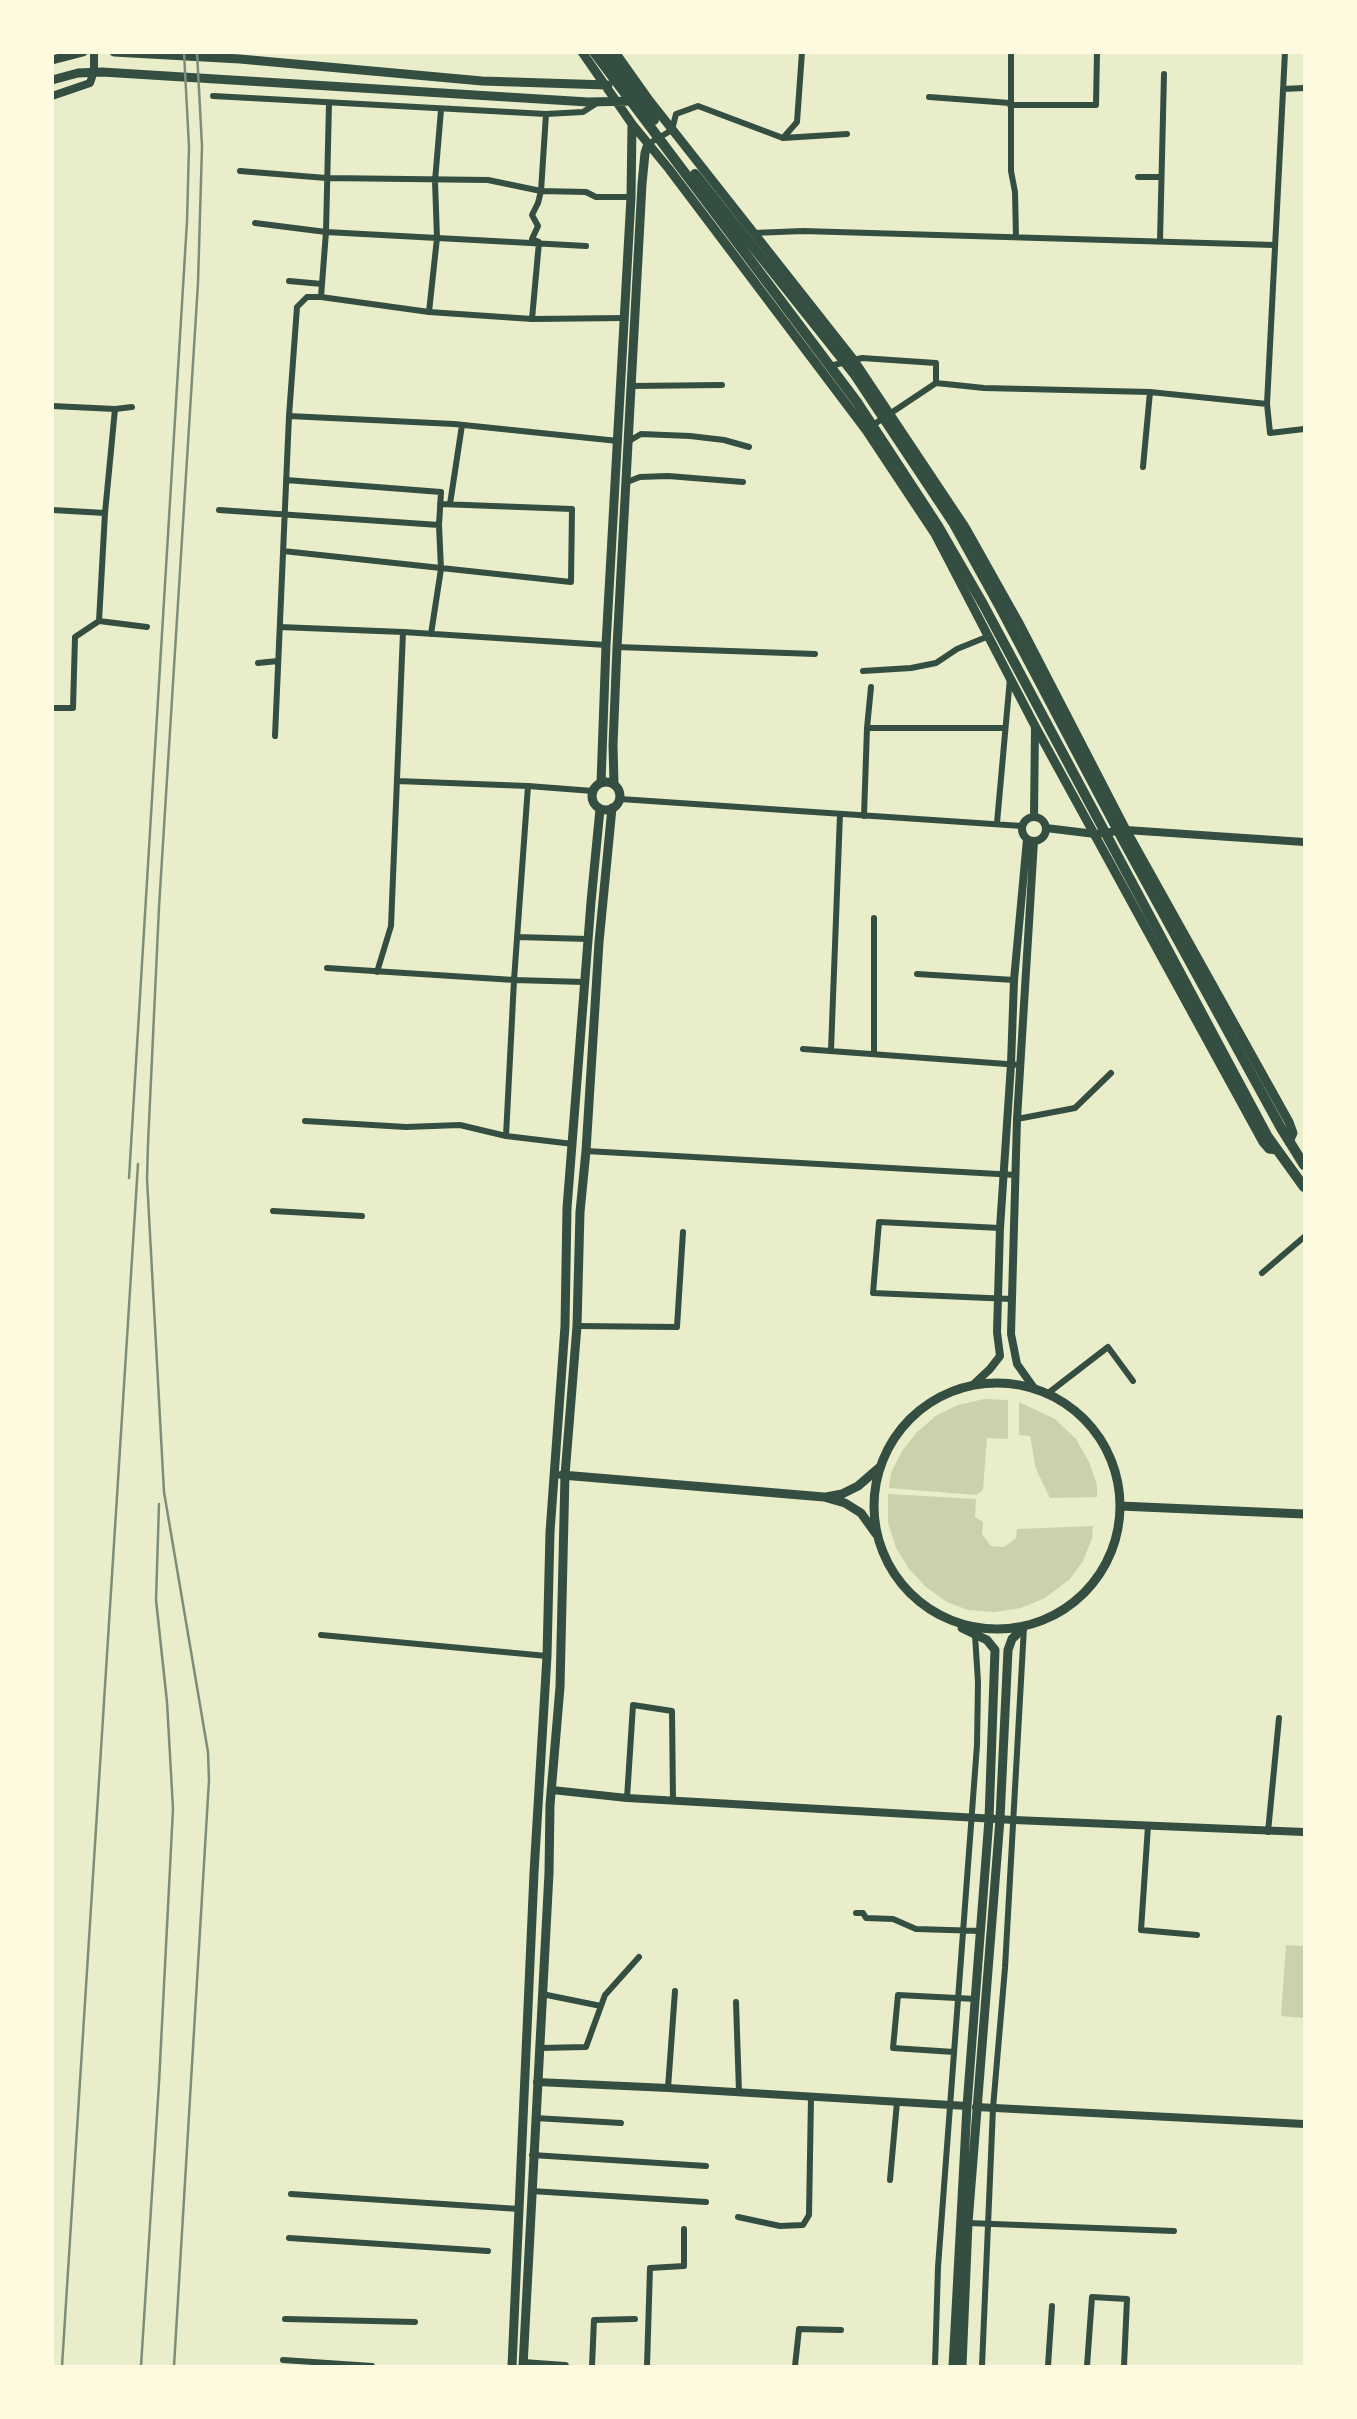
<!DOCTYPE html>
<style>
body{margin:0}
#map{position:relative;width:1357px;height:2419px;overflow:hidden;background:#e9edc9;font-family:"PT Sans Narrow",sans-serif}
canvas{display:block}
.frame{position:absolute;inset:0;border:54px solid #fefae0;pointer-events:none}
</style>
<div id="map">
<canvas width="1357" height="2419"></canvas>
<div class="frame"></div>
</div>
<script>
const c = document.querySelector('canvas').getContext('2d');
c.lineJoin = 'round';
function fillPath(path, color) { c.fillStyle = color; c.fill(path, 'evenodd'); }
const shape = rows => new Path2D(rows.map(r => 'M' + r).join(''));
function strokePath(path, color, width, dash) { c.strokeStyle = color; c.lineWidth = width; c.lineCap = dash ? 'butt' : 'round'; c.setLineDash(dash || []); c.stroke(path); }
const green = shape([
 [984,1399,1008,1400,1008,1439,987,1438,983,1490,976,1495,889,1488,891,1473,902,1451,917,1432,937,1415,958,1405],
 [1019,1402,1055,1419,1076,1439,1089,1462,1097,1485,1097,1497,1050,1498,1036,1469,1030,1436,1019,1435],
 [888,1494,976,1499,975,1517,983,1522,982,1534,991,1546,1004,1547,1016,1538,1017,1529,1093,1526,1092,1539,1083,1561,1070,1579,1045,1598,1021,1608,995,1612,968,1610,947,1602,926,1587,909,1569,896,1548,888,1522],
 [1286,1945,1304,1946,1304,2018,1281,2016]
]);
const minor = shape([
 [1011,52,1011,171,1015,192,1016,237],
 [1285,52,1267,404,1270,433,1304,429],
 [1283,89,1304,88],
 [213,96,546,114,583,112,597,103],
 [929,97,1010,103],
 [1010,105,1096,105,1097,52],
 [783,138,847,134],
 [648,144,672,130,676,114,698,106,783,138,797,122,802,52],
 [240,171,326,178,488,180,541,191,586,192,596,197,631,197],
 [1138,177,1161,177],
 [255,223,326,232,586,246],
 [753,233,803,231,1274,245],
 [1160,241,1164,74],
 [289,281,322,284],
 [321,297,326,232,329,103],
 [429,312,437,238,435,181,441,110],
 [532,319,539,242,532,239,538,226,532,215,538,203,541,191,546,114],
 [830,366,862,358,936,363,936,383],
 [631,386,722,385],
 [52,406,115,409,132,407],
 [289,416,454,424,618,441],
 [870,427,936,383,984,388,1150,392,1267,404],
 [629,441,641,434,690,436,724,440,749,447],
 [1143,467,1150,392],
 [286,480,441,492,439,525,441,569,431,634],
 [627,482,640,477,668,476,743,482],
 [450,504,462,425],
 [52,510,105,513],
 [219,510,439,525],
 [283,551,571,582,572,509,440,504],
 [99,621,105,513,115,409],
 [280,627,403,632,606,645],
 [617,647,815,654],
 [258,663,278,661],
 [863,671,911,668,936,663,957,649,989,636],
 [52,708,73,708,75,637,99,621,147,627],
 [867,728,1005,728],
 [275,736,289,416,297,307,307,297,321,297,429,312,532,319,625,318],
 [397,781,528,786,593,791],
 [620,799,1022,826],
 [864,816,867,728,871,687],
 [997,823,1010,678],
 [517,937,588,939],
 [327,968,514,980,584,982],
 [377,972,391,926,403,632],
 [917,974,1014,980],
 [803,1049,1020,1065],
 [831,1050,840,814],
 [874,1053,874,918],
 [1017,1119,1075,1108,1111,1073],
 [305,1121,406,1127,460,1125,506,1136,573,1144],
 [506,1136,514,980,528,786],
 [586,1151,1016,1175],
 [273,1211,362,1216],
 [1000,1228,879,1222,873,1293,1011,1299],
 [1262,1273,1304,1237],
 [577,1326,677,1327,683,1232],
 [1047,1394,1108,1347,1133,1381],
 [321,1635,547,1656],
 [627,1798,633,1705,672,1711,673,1801],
 [1148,1826,1141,1930,1197,1935],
 [1268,1832,1279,1718],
 [856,1913,863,1913,866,1918,893,1919,916,1929,981,1931],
 [542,1994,601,2006],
 [736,2002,739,2092],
 [539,2048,586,2047,605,1995,639,1957],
 [954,2052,893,2048,898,1995,976,1999],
 [668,2088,675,1991],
 [535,2118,621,2123],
 [532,2155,706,2166],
 [890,2180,897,2102],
 [531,2191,706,2202],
 [291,2194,519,2209],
 [738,2217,780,2226,803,2225,809,2215,811,2097],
 [968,2223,1174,2231],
 [289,2238,488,2251],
 [285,2319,415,2322],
 [283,2360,372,2366],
 [592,2366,594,2320,635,2319],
 [647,2366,650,2268,684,2266,684,2229],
 [795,2366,799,2329,841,2330],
 [935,2366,938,2267,977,1745,978,1682,975,1635],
 [982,2366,993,2108,1005,1968,1024,1627],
 [1048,2366,1052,2306],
 [1087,2366,1092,2297,1127,2299,1124,2366]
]);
const tertiary = shape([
 [52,96,90,83,94,71,94,52],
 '1022 829a12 12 0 1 1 24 0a12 12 0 1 1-24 0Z',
 [1034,817,1035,726],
 [1046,828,1095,834,1126,830,1304,842],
 [974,1384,990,1369,1000,1356,997,1332,1000,1228,1011,1064,1014,980,1027,839],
 [1034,1388,1017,1364,1011,1334,1017,1119,1034,841],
 [552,1790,627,1798,1014,1820,1304,1832],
 [537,2082,668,2088,967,2106],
 [976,2107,1304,2124],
 [523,2363,565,2366]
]);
const secondary = shape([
 [114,52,240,59,482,81,608,85],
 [582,52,632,124,669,169,866,430,935,534,1035,726,1263,1142,1269,1149,1277,1150],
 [615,52,649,100,853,359,965,527,1020,625,1126,830,1289,1122,1293,1133,1289,1142],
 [52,60,83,52],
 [52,80,78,73,102,72,588,102,637,101],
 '592 796a14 14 0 1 1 28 0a14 14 0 1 1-28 0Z',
 [601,783,606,645,631,197,632,124],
 [614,784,613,745,617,647,642,184,645,153,648,144],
 '874 1506a123 123 0 1 1 246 0a123 123 0 1 1-246 0Z',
 [562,1475,824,1497,845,1503,861,1513,876,1534],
 [826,1497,842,1494,858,1486,880,1467],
 [1120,1506,1304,1514],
 [512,2366,534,1873,547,1656,550,1532,565,1326,567,1208,591,902,600,809],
 [523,2366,549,1873,550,1805,560,1687,565,1475,577,1326,580,1212,586,1151,599,942,612,808],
 [953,2366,967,2106,989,1819,995,1650,987,1640,962,1628],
 [962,2366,968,2223,1000,1819,1008,1650,1012,1639,1024,1627]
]);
const primary = shape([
 [594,52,857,402,938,526,983,604,1268,1137,1304,1187],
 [605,52,654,120],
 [695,174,855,375,954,524,1000,607,1124,842,1281,1128,1304,1165]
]);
const rail = shape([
 [129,1178,187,221,189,147,184,52],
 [62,2366,138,1164],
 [141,2366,159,2083,173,1809,167,1702,156,1600,159,1504],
 [174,2366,209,1780,208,1752,164,1492,147,1179,148,1144,159,907,198,283,202,146,197,52]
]);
fillPath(green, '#cad2ad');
strokePath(minor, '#344e41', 6);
strokePath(tertiary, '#344e41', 8);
strokePath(secondary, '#344e41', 9);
strokePath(primary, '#344e41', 10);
strokePath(rail, '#7c8e77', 2.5);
</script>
